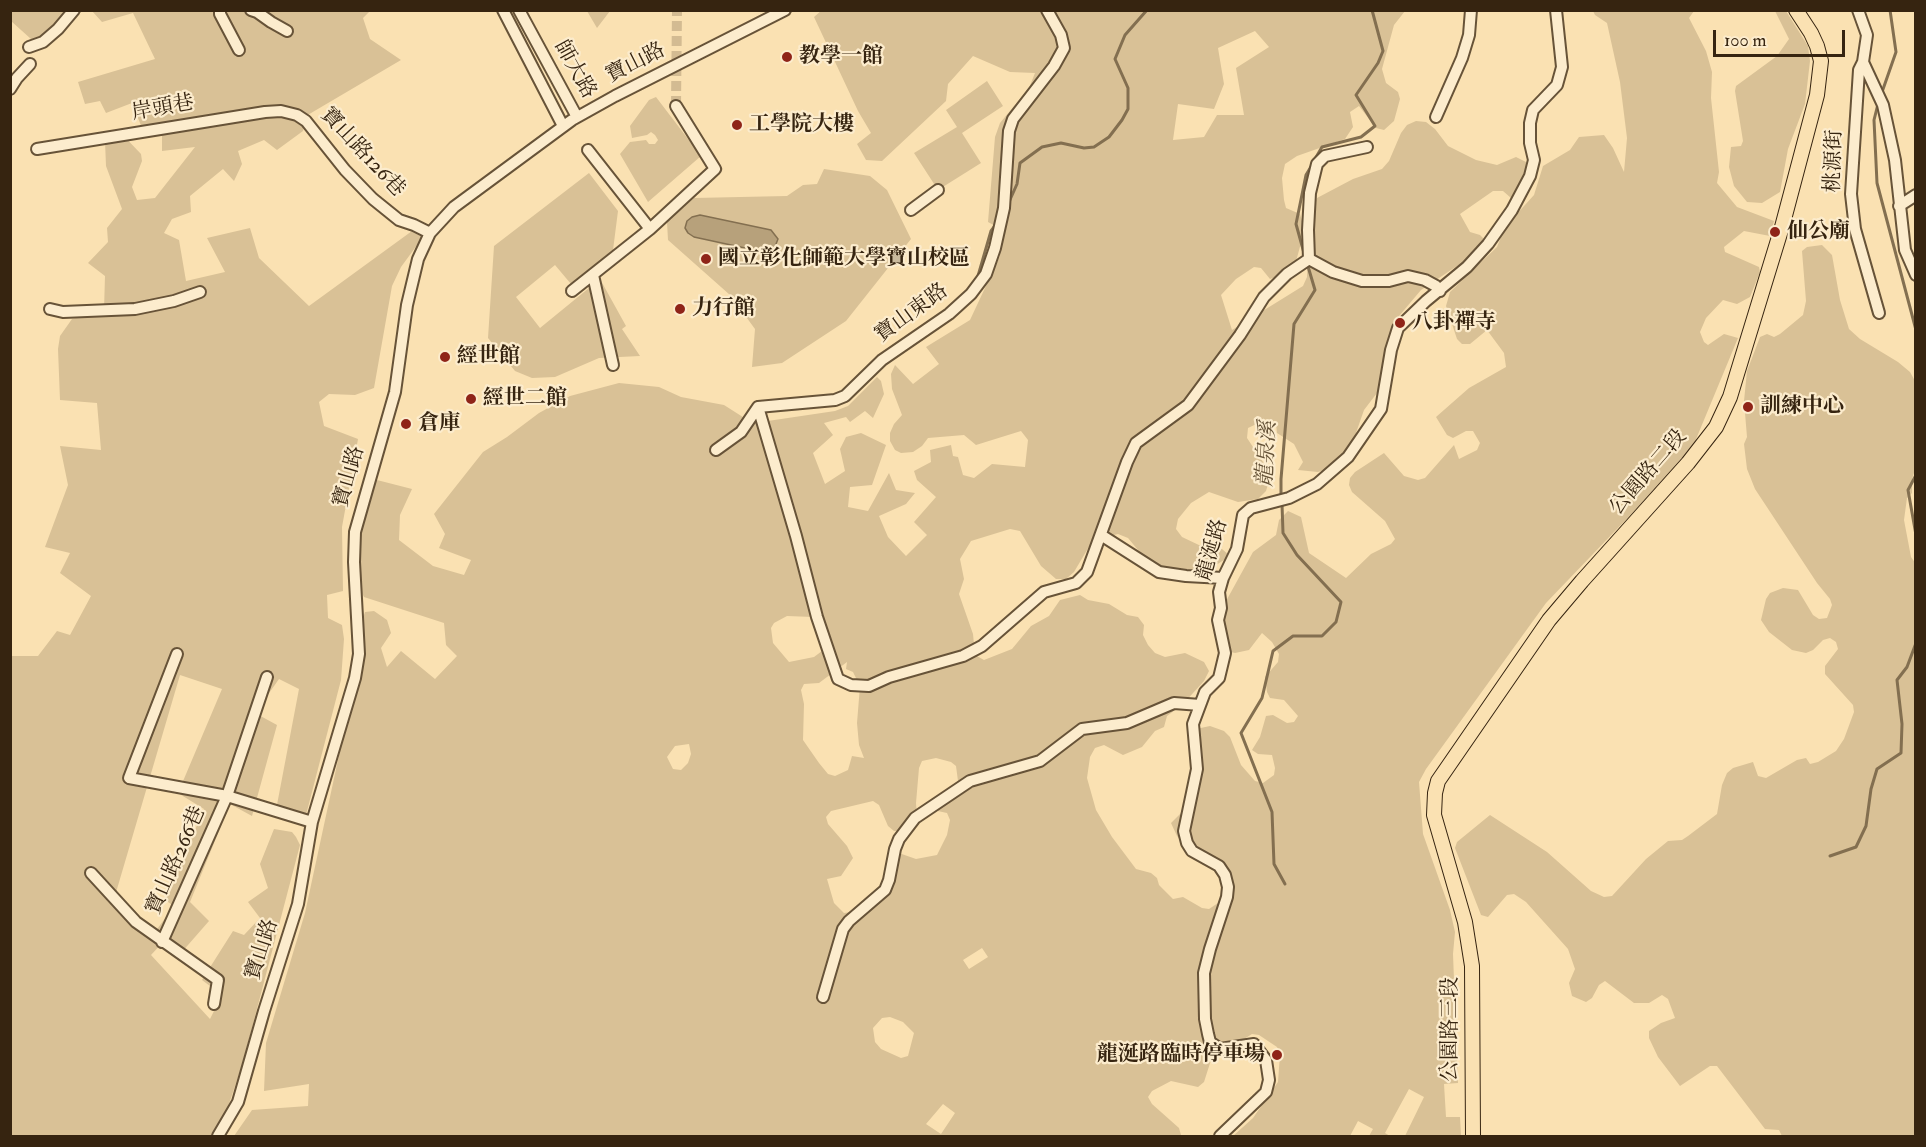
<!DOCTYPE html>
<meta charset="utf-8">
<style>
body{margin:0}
#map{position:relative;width:1926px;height:1147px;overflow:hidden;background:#fae1b2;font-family:"IM FELL Double Pica",serif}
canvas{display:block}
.frame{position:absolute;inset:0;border:12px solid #362410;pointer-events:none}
.scale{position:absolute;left:1713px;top:30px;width:132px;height:27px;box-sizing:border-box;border:3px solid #362410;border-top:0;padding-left:8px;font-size:18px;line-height:21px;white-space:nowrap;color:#362410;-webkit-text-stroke:4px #fceccd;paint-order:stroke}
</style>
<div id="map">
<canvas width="1926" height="1147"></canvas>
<div class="frame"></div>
<div class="scale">100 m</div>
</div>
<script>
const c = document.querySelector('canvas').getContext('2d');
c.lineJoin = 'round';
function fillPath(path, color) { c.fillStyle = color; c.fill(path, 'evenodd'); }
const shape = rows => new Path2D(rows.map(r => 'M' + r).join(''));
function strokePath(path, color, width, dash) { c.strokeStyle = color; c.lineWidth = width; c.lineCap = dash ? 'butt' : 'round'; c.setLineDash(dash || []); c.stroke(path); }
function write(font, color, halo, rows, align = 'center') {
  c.font = font + ' "IM FELL Double Pica","Noto Serif TC",serif'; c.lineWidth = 4.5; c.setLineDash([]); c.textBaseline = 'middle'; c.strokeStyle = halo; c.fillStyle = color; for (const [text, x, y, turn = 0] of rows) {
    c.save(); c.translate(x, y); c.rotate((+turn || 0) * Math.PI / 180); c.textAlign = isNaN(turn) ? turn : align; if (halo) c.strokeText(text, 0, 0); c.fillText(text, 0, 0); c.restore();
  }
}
const green = shape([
 [822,10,1405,11,1394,25,1382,69,1386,83,1398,92,1400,99,1394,121,1384,130,1376,128,1359,106,1350,112,1353,127,1345,139,1297,156,1285,164,1282,178,1284,200,1286,208,1300,214,1302,221,1301,243,1295,265,1291,271,1270,279,1261,268,1254,267,1236,279,1221,295,1232,330,1303,286,1307,277,1308,247,1314,228,1313,207,1317,198,1353,179,1382,169,1389,161,1401,133,1407,125,1416,121,1426,122,1435,129,1448,146,1476,160,1497,165,1516,157,1526,162,1527,172,1524,182,1511,198,1503,191,1493,191,1460,214,1470,232,1480,235,1487,242,1481,250,1421,290,1394,322,1387,342,1384,373,1377,393,1364,410,1350,450,1337,466,1318,472,1298,470,1303,462,1294,444,1277,433,1276,424,1267,419,1248,428,1247,438,1265,465,1269,481,1266,491,1258,499,1238,502,1209,492,1191,503,1178,519,1176,529,1182,537,1201,546,1222,549,1230,556,1213,567,1194,571,1185,577,1148,562,1128,538,1118,534,1098,539,1090,545,1074,572,1066,579,1056,579,1041,566,1020,531,1010,529,971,541,960,559,964,579,959,594,973,634,975,655,984,660,1012,649,1031,626,1049,616,1060,600,1080,595,1088,600,1109,604,1127,615,1138,617,1144,625,1143,635,1148,645,1155,653,1165,657,1185,653,1204,662,1209,671,1204,681,1183,704,1167,716,1164,727,1155,731,1142,747,1123,755,1104,745,1095,748,1090,757,1087,778,1096,810,1112,837,1136,869,1151,873,1157,878,1159,885,1173,899,1183,897,1202,908,1209,909,1221,901,1223,894,1221,880,1210,861,1186,847,1177,836,1171,823,1181,813,1189,786,1195,750,1196,729,1210,726,1224,731,1230,737,1241,765,1255,781,1263,783,1274,775,1275,768,1272,755,1258,754,1252,750,1260,737,1266,716,1273,715,1287,723,1294,722,1298,716,1284,700,1270,698,1267,692,1265,677,1278,662,1279,654,1272,642,1262,633,1249,650,1235,653,1227,651,1221,639,1225,603,1253,552,1276,535,1279,520,1288,511,1301,517,1309,553,1346,578,1371,554,1391,544,1395,539,1385,521,1352,492,1349,485,1350,478,1355,472,1384,453,1404,476,1418,480,1425,478,1454,445,1459,459,1477,450,1480,443,1473,431,1466,431,1453,438,1447,435,1436,417,1469,388,1506,367,1504,353,1487,330,1470,344,1462,344,1457,339,1446,306,1450,292,1497,247,1505,227,1534,195,1543,166,1570,150,1579,137,1604,135,1613,148,1624,172,1627,138,1620,82,1607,23,1595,15,1593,11,1694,11,1689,18,1706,51,1712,72,1711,98,1719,172,1717,183,1737,207,1774,221,1770,236,1744,231,1724,247,1725,252,1759,267,1760,272,1750,297,1737,304,1723,300,1706,318,1700,332,1704,342,1708,345,1724,334,1738,338,1694,444,1686,457,1546,603,1426,769,1419,782,1423,834,1450,910,1455,932,1453,954,1458,1083,1444,1084,1446,1117,1460,1117,1461,1136,1405,1136,1424,1097,1409,1089,1385,1133,1390,1136,1369,1136,1373,1129,1358,1121,1350,1136,1233,1136,1253,1118,1278,1082,1280,1054,1277,1047,1259,1035,1252,1034,1233,1046,1213,1043,1204,1048,1211,1060,1204,1082,1198,1087,1171,1081,1152,1091,1148,1097,1152,1104,1179,1128,1181,1135,1172,1136,234,1136,252,1110,308,1106,309,1084,264,1091,266,1043,305,913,355,681,360,627,365,612,374,611,387,620,391,633,381,648,387,667,401,651,435,679,457,656,446,645,444,623,364,597,357,583,358,535,373,479,412,489,400,515,399,540,433,566,464,575,471,560,439,548,445,534,434,514,483,452,507,437,539,413,570,396,619,383,659,387,681,397,724,405,746,419,761,422,835,411,848,406,877,377,881,381,884,394,873,418,865,411,850,422,846,417,824,423,833,435,813,453,825,484,845,471,840,449,846,437,861,433,886,445,872,485,850,487,848,507,868,511,889,473,896,490,915,493,906,504,879,516,888,537,906,556,927,535,914,522,936,497,917,480,914,471,931,462,930,450,951,445,953,456,958,457,963,475,974,478,992,464,1025,467,1028,440,1021,431,976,445,964,435,928,438,922,446,913,452,901,453,895,450,890,441,890,433,894,424,902,415,892,389,891,374,895,365,913,384,939,364,926,347,970,320,1000,256,999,228,988,222,995,137,1000,123,1029,88,1035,73,1010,72,973,56,948,84,946,101,882,161,866,160,857,144,871,133,858,111,814,17],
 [1255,31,1269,47,1236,68,1244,115,1217,115,1204,137,1173,140,1178,104,1214,109,1224,84,1218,48],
 [787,616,813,617,825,633,818,639,822,651,814,657,789,662,773,643,771,628,774,623],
 [847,662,846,669,853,672,860,686,857,723,859,745,864,758,852,756,848,770,835,776,828,774,819,763,803,740,804,704,801,690,804,684,819,683],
 [689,744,691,754,688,763,681,770,673,769,667,757,675,746],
 [936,758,951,762,956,766,958,781,930,803,933,810,947,813,950,820,947,835,937,855,916,859,896,852,875,900,865,910,844,913,834,903,827,879,841,876,853,858,847,846,828,824,826,817,831,811,873,801,879,805,888,826,894,831,901,831,917,817,916,803,919,768,922,761],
 [982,948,988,957,969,969,963,960],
 [890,1017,903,1022,914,1033,908,1056,901,1058,881,1049,875,1042,873,1028,882,1018],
 [943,1104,955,1113,941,1134,926,1124],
 [10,11,73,11,43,44,31,39,11,21],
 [92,11,370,11,363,18,370,39,401,60,306,116,303,131,277,150,264,140,238,151,242,164,234,181,223,169,190,196,191,212,172,219,164,233,179,240,186,281,225,272,207,238,250,228,259,258,309,306,412,231,423,237,401,267,392,286,374,388,355,395,329,394,319,402,324,426,358,439,342,527,343,591,327,595,328,618,342,625,344,639,341,680,306,815,276,810,299,689,279,679,255,713,277,725,252,816,230,804,190,902,209,921,181,953,165,940,151,955,210,1019,222,995,202,980,233,931,244,935,260,918,248,902,268,888,260,864,274,829,292,832,296,837,300,845,243,1062,226,1113,211,1136,11,1136,10,656,38,656,57,631,70,635,91,596,60,573,70,553,45,547,68,485,60,446,101,450,97,403,60,400,58,349,60,336,72,319,104,310,105,276,88,263,108,242,107,228,122,209,106,166,105,141,119,131,141,154,142,161,132,187,137,200,155,198,195,147,162,151,162,136,144,133,132,103,106,113,100,101,85,104,78,82,155,59,133,13,102,22],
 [180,675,222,689,178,793,204,809,165,900,174,906,155,932,112,906],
 [587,11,610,11,597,28],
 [1775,11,1786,11,1808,46,1810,61,1805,104,1788,149,1780,192,1762,203,1747,202,1734,186,1729,167,1731,147,1741,146,1743,141,1735,91,1736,86,1777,56,1789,39],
 [987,81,1003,106,962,133,981,163,938,190,914,153,957,127,946,110],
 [656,97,701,156,648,202,620,154,630,142,646,140,649,144,655,144,658,140,655,135,651,132,647,135,632,138,630,126,649,100],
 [824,169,870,176,887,190,911,239,846,321,782,363,752,367,755,329,730,295,668,240,667,222,694,198,787,196,803,185,817,184],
 [589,173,618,211,613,250,571,284,555,265,516,297,540,328,600,279,626,326,622,329,640,356,599,358,555,377,532,378,515,371,488,338,494,246],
 [1822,245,1832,255,1840,300,1849,329,1860,339,1898,362,1910,372,1915,381,1915,470,1912,479,1912,493,1907,498,1904,520,1911,557,1916,564,1915,1136,1782,1136,1779,1130,1765,1129,1717,1066,1710,1066,1680,1086,1658,1057,1649,1038,1649,1031,1661,1023,1675,1018,1668,999,1662,995,1649,1003,1634,1003,1605,981,1599,985,1592,998,1586,1002,1572,996,1569,983,1575,969,1568,949,1526,902,1514,894,1507,895,1488,917,1481,915,1455,848,1457,842,1490,815,1547,852,1591,891,1604,897,1612,896,1646,859,1668,841,1682,840,1688,836,1717,814,1722,785,1727,773,1733,768,1753,762,1758,776,1766,778,1797,760,1806,758,1810,764,1818,762,1836,751,1844,739,1854,712,1853,705,1825,674,1825,666,1838,649,1836,642,1830,638,1823,640,1813,650,1806,653,1792,650,1769,632,1761,620,1766,599,1770,593,1783,588,1798,590,1813,615,1819,619,1827,618,1832,605,1830,599,1817,583,1755,489,1747,469,1744,444,1747,437,1744,401,1747,371,1760,337,1767,334,1774,337,1780,334,1803,315,1806,301,1802,251,1807,247]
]);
const water = shape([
 [700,215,771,230,778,239,774,249,768,253,694,237,688,233,685,228,687,221,692,217,700,215]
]);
const stream = shape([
 [1881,95,1896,52,1890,10],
 [1878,104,1874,120,1877,183,1916,330],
 [1315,159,1322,147,1361,137,1375,126,1356,95,1378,63,1383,51,1372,10],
 [1009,202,1017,184,1020,163,1042,147,1061,143,1084,148,1094,147,1109,137,1122,120,1128,109,1128,88,1115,59,1125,35,1147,10],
 [1304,253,1296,224,1306,175,1312,165],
 [978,276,991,231,997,223],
 [1916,475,1908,490,1916,535],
 [1281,497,1281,479,1294,324,1315,290,1307,263],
 [1282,504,1283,533,1297,555,1341,602,1336,622,1322,636,1293,636,1273,651,1262,698,1241,733,1272,812,1274,864,1285,884],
 [1830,856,1856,847,1866,826,1871,789,1877,769,1901,753,1902,724,1897,680,1907,667,1916,643]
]);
const minorTunnel = shape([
 [676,106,677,10]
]);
const minor = shape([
 [220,10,220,14,239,50],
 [251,10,257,12,271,22,287,31],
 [503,10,563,126],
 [519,10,577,117],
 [1858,10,1867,35,1863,62,1859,70,1851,194,1855,229,1879,313],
 [29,47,43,42,58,29,74,10],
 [1863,62,1883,105,1895,160,1905,250,1916,275],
 [10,89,17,78,30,64],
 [1436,117,1462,58,1469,35,1471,10],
 [1367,147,1325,156,1317,164,1310,193,1308,230,1309,259,1333,272,1362,281,1389,281,1408,276,1425,280,1436,286,1440,291],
 [37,149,265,112,281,111,297,115,306,121,345,170,373,199,399,220,414,225,430,233],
 [588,150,650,229,715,169,676,106],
 [1899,206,1916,195],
 [911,210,938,190],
 [593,275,613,365],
 [572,291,650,229],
 [50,309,63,312,135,309,174,301,200,292],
 [758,407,796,536,817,617,838,679,851,685,869,686,889,677,963,656,982,646,1044,592,1076,583,1087,572,1127,462,1136,443,1188,405,1240,335,1264,297,1287,274,1309,259],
 [758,407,835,400,845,396,882,360,949,314,971,294,986,274,995,248,1004,208,1009,131,1013,119,1054,66,1064,48,1061,35,1047,10],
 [716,450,741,432,758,407],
 [1101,535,1159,572,1186,576,1223,578],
 [177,654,129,778,227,796,312,822],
 [91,873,136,922,218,980,214,1004],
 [162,942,227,796,267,677],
 [823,997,843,929,849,921,885,890,889,880,895,849,899,839,915,818,970,781,1040,761,1082,729,1127,723,1174,703,1200,705],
 [218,1136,238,1102,264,1011,298,904,312,822,355,678,359,654,354,562,355,532,395,392,407,305,418,259,430,233,454,207,572,120,615,96,785,10],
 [1220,1136,1266,1092,1269,1080,1266,1060,1254,1044,1220,1049,1210,1042,1208,1034,1205,1019,1204,973,1210,949,1227,897,1228,887,1225,875,1219,866,1192,851,1187,843,1184,831,1197,769,1193,724,1205,692,1219,678,1225,653,1218,620,1221,608,1219,592,1223,578,1237,549,1243,515,1251,508,1289,498,1317,484,1348,457,1381,409,1391,350,1398,328,1426,301,1467,267,1488,244,1512,210,1530,176,1534,160,1530,143,1530,123,1533,110,1557,85,1562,67,1556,10]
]);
const major = shape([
 [1473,1136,1472,966,1465,922,1434,815,1435,793,1438,781,1549,620,1582,581,1688,463,1716,427,1730,397,1737,374,1782,227,1817,95,1821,61,1817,46,1811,33,1796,10]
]);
const markers = [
 [787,57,6,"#8f2418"],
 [737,125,6,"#8f2418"],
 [1775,232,6,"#8f2418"],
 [706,259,6,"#8f2418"],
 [680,309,6,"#8f2418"],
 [1400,323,6,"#8f2418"],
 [445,357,6,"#8f2418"],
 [471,399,6,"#8f2418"],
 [1748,407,6,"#8f2418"],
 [406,424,6,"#8f2418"],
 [1277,1055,6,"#8f2418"]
];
const poiNames = [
 ["教學一館",799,57],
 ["工學院大樓",749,125],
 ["仙公廟",1787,232],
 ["國立彰化師範大學寶山校區",718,259],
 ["力行館",692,309],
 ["八卦禪寺",1412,323],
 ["經世館",457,357],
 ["經世二館",483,399],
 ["訓練中心",1760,407],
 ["倉庫",418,424],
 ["龍涎路臨時停車場",1265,1055,"right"]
];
const streetNames = [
 ["寶山路",636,64,-27],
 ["師大路",574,70,61],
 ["岸頭巷",163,109,-10],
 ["寶山路126巷",362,153,47],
 ["桃源街",1835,161,-88],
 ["寶山東路",912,314,-36],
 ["公園路二段",1649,473,-49],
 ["寶山路",350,477,-74],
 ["龍涎路",1213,550,-74],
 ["寶山路266巷",177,861,-66],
 ["寶山路",263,950,-72],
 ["公園路三段",1451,1029,-90]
];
const waterNames = [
 ["龍泉溪",1268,454,-87]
];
fillPath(green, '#d9c196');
fillPath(water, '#b7a17b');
strokePath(water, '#836f50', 1.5);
strokePath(stream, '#836f50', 3);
strokePath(minorTunnel, '#d3bb92', 10, [10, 5]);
strokePath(minor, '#675338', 14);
strokePath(major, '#362410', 16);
strokePath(minor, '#fceccd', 10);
strokePath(major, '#fae1b2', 14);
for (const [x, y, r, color] of markers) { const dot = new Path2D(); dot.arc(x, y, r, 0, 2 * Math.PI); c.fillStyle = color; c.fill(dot); strokePath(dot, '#fceccd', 2); }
write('bold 21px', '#362410', '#fceccd', poiNames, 'left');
write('21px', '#362410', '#fceccd', streetNames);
write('italic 22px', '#635035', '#fceccd', waterNames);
</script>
